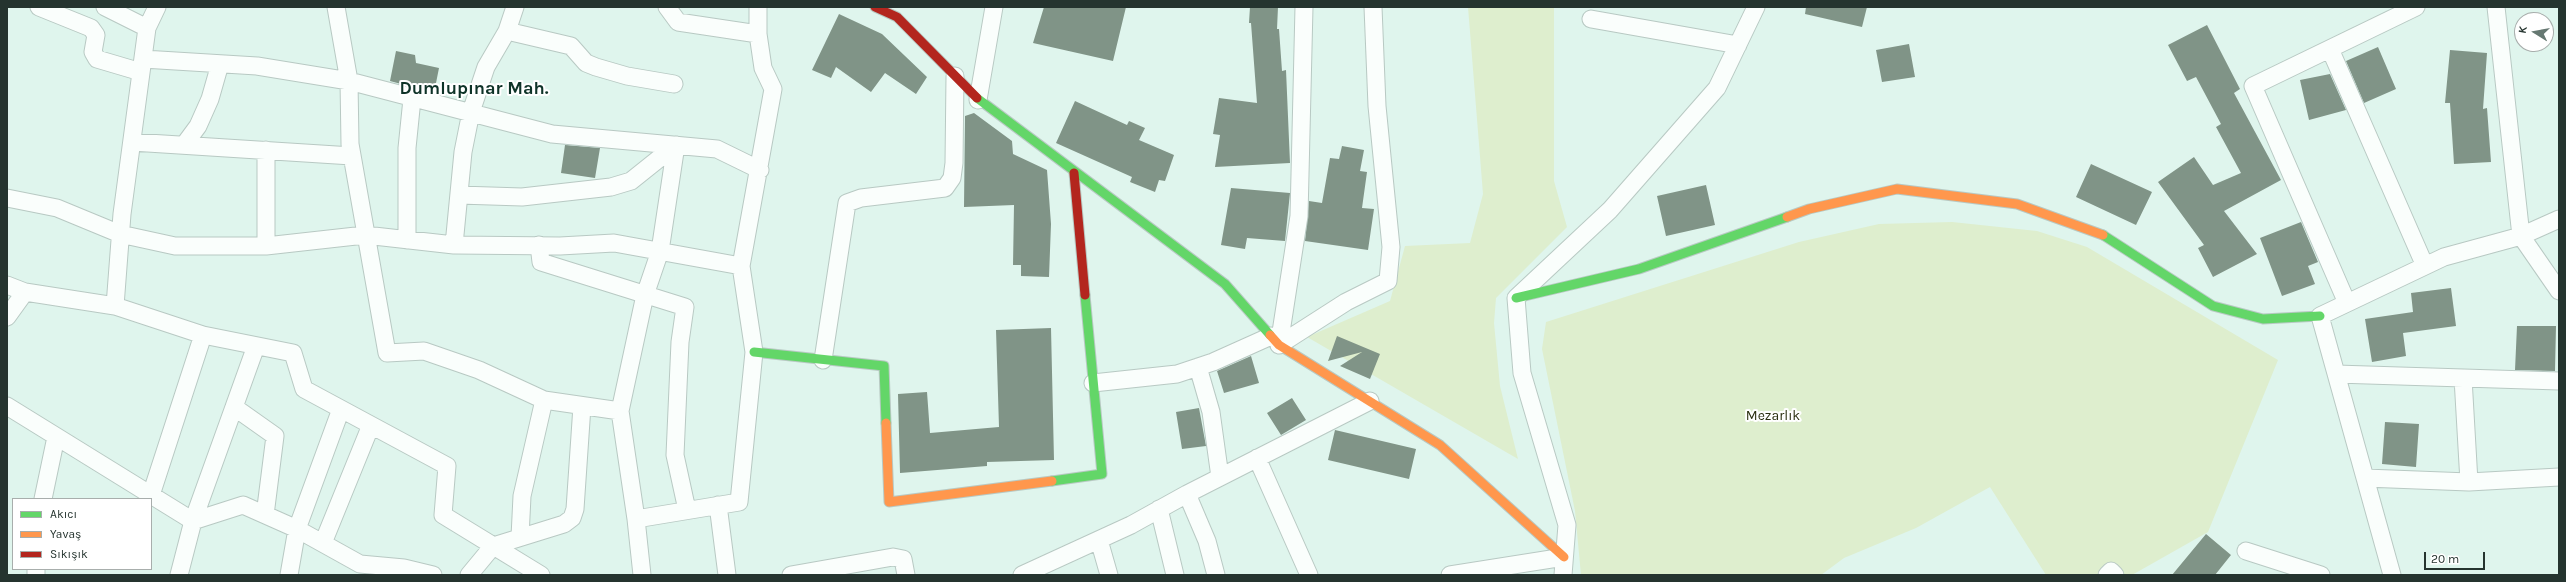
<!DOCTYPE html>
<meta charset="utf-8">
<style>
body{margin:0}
#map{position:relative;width:2566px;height:582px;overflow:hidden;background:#dff5ed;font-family:Karla,sans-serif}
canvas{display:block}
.frame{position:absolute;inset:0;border:8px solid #25342f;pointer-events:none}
.legend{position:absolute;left:12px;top:498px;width:140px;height:72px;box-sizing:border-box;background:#fff;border:1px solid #a8aeac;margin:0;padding:5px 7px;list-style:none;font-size:12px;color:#25342f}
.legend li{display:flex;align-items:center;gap:8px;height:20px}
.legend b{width:20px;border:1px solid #a8aeac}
.north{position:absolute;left:2514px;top:12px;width:40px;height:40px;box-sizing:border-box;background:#fff;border:1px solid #a8aeac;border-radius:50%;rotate:281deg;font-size:11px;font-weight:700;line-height:16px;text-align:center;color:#25342f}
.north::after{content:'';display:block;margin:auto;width:14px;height:18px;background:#667872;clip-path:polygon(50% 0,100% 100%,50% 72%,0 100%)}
.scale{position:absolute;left:2424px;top:552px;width:61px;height:18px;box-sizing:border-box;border:2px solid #25342f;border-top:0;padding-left:5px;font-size:12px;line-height:14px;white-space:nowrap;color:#25342f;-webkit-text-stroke:3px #fff;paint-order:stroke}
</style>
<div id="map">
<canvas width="2566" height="582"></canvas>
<div class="frame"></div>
<ul class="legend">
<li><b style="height:5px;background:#63d668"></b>Akıcı</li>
<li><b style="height:5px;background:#ff974d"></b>Yavaş</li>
<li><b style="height:5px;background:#b3261e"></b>Sıkışık</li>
</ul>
<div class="north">K</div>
<div class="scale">20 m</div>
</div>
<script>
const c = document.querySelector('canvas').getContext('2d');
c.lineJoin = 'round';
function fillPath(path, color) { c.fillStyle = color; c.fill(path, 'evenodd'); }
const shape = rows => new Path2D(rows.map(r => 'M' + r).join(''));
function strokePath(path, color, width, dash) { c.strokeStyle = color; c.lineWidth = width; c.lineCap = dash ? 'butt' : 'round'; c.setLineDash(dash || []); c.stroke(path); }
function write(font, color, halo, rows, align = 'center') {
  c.font = font + ' Karla,sans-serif'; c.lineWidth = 4; c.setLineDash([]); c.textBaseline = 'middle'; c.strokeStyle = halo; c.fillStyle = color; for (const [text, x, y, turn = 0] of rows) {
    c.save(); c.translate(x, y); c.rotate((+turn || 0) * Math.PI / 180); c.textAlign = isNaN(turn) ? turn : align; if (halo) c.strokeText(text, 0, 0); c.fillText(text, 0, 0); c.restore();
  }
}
const green = shape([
 [1468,7,1554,7,1554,181,1567,227,1496,298,1494,323,1500,386,1518,459,1307,337,1390,301,1405,246,1470,243,1483,194],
 [1952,222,2037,231,2087,247,2278,360,2208,532,2132,575,2046,575,1990,487,1916,528,1844,558,1821,575,1581,575,1575,511,1542,349,1546,322,1799,242,1879,224]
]);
const building = shape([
 [1044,7,1126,7,1113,61,1033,43],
 [1250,7,1278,7,1277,29,1279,29,1282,71,1286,70,1290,163,1215,167,1220,135,1213,134,1219,98,1257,103,1251,23,1249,23],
 [1806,7,1867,7,1862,27,1805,14],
 [839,14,882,34,927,77,916,94,885,73,871,92,836,67,831,78,812,70],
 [2207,25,2240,89,2234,93,2281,180,2224,211,2257,254,2213,277,2198,248,2204,245,2158,182,2194,157,2213,185,2241,173,2216,127,2221,124,2196,77,2187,81,2168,45],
 [1909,44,1915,77,1882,82,1876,50],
 [2378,47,2396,89,2364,103,2346,61],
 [2450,50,2487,53,2483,109,2487,108,2491,162,2454,164,2450,103,2445,103],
 [396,51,415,55,416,63,439,68,434,93,390,81],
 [2330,74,2346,110,2309,120,2300,80],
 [1075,101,1127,125,1129,121,1145,128,1139,140,1174,155,1165,181,1159,180,1155,192,1130,182,1132,177,1056,143],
 [974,113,1012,141,1013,154,1047,170,1051,224,1049,277,1021,276,1021,265,1013,265,1014,205,964,207,965,116],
 [565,145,600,148,595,178,561,173],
 [1342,146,1364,150,1360,171,1367,172,1362,208,1374,209,1368,250,1305,241,1309,201,1322,203,1330,158,1339,159],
 [2091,164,2152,192,2136,225,2076,197],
 [1706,185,1715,225,1666,236,1657,196],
 [1231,188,1290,193,1285,241,1247,238,1245,249,1221,245],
 [2301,222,2318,262,2308,266,2315,284,2282,296,2260,238],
 [2451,288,2456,326,2403,333,2406,356,2372,362,2365,319,2413,312,2411,293],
 [2517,326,2556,326,2555,371,2515,370],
 [1051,328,1054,460,987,462,987,466,900,473,898,394,927,392,930,433,999,427,996,330],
 [1337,336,1380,354,1370,379,1340,366,1362,352,1328,361],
 [1251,356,1259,383,1224,393,1217,371],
 [1292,398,1306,420,1281,435,1267,413],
 [1199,408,1206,446,1182,449,1176,412],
 [2385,422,2419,424,2416,467,2382,464],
 [1335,430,1416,449,1409,479,1328,460],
 [2206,534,2231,555,2215,575,2172,575]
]);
const street = shape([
 [39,7,91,28,96,35,93,52,97,59,141,72],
 [105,7,147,28],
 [336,7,349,81,350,144,387,353,424,351,479,370,544,400,620,411],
 [667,7,678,22,758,34],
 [1591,19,1738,45],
 [507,31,571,46,586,63,596,67,627,76,674,84],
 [2330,49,2425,266],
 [143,59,257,66,349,81,552,134,717,149,760,170],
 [978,100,994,7],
 [132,142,352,156],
 [184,145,198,126,210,99,220,64],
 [459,195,522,197,611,187,631,181,676,145],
 [7,198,57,208,120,234,175,246,266,246,365,235,454,245,560,246,614,243,741,266],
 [2559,219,2521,236,2559,291],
 [407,240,407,148,412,99],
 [454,245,463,152,471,112,486,67,507,31,515,7],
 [539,245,541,262,685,307,680,342,675,455,687,510],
 [266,246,266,150],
 [7,285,25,292,115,306,203,335,293,353,304,389,447,466,443,515,541,575],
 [2347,303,2253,86,2416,7],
 [115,306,122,214,147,28,157,7],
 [7,317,25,292],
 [1279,345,1346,302,1388,281,1391,247,1377,106,1373,7],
 [1279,345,1299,216,1304,7],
 [823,360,847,203,861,198,945,188,952,178,954,163,955,76],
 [1198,367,1211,412,1220,477],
 [2336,374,2559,381],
 [2463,378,2469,482],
 [1093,383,1177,374,1213,362,1271,336],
 [7,406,193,521,243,505,297,529,360,564,404,568,433,575],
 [234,407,275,436,265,515],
 [1257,458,1309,575],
 [2365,478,2469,482,2559,477],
 [1187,494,1207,541,1216,575],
 [151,495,203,335],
 [43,499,56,437],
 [718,505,727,575],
 [1159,509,1175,575],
 [636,519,739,502,754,352,741,266,773,89,763,68,758,34,758,7],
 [520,537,522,496,544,400],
 [1099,540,1109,575],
 [323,543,371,425],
 [2246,551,2321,575],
 [36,575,36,569],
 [179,575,193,521,256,346],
 [289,575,297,529,341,409],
 [469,575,493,546,564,524,572,518,575,509,582,406],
 [642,575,636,519,620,411,645,295,660,251,676,145],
 [791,575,893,557,903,559,906,575],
 [1022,575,1131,525,1187,494,1370,401],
 [1450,575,1564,557],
 [1563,575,1567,525,1522,373,1516,298,1610,210,1717,88,1756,7],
 [2107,575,2111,571,2115,575],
 [2392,575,2320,316,2444,257,2521,236,2496,7]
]);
const fast = shape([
 [977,98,1225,284,1270,335],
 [2103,235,2213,306,2263,319,2320,316],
 [1516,298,1639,269,1787,217],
 [754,352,884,366,886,423],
 [1052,481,1102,474,1085,295]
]);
const slow = shape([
 [1787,217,1809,209,1897,189,2017,204,2103,235],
 [1270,335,1279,345,1440,445,1564,557],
 [886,423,889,502,1052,481]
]);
const jam = shape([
 [875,7,897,17,977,98],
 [1074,173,1085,295]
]);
const parkNames = [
 ["Mezarlık",1773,416]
];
const districtNames = [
 ["Dumlupınar Mah.",474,89]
];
fillPath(green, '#deeece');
fillPath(building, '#809487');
strokePath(street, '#b8c9c3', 19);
strokePath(fast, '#b8c9c3', 11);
strokePath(slow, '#b8c9c3', 11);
strokePath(jam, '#b8c9c3', 11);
strokePath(street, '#fafefc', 17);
strokePath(fast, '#63d668', 9);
strokePath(slow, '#ff974d', 9);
strokePath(jam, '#b3261e', 9);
write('14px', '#2b3011', '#fff', parkNames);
write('bold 18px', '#0e3328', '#fff', districtNames);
</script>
